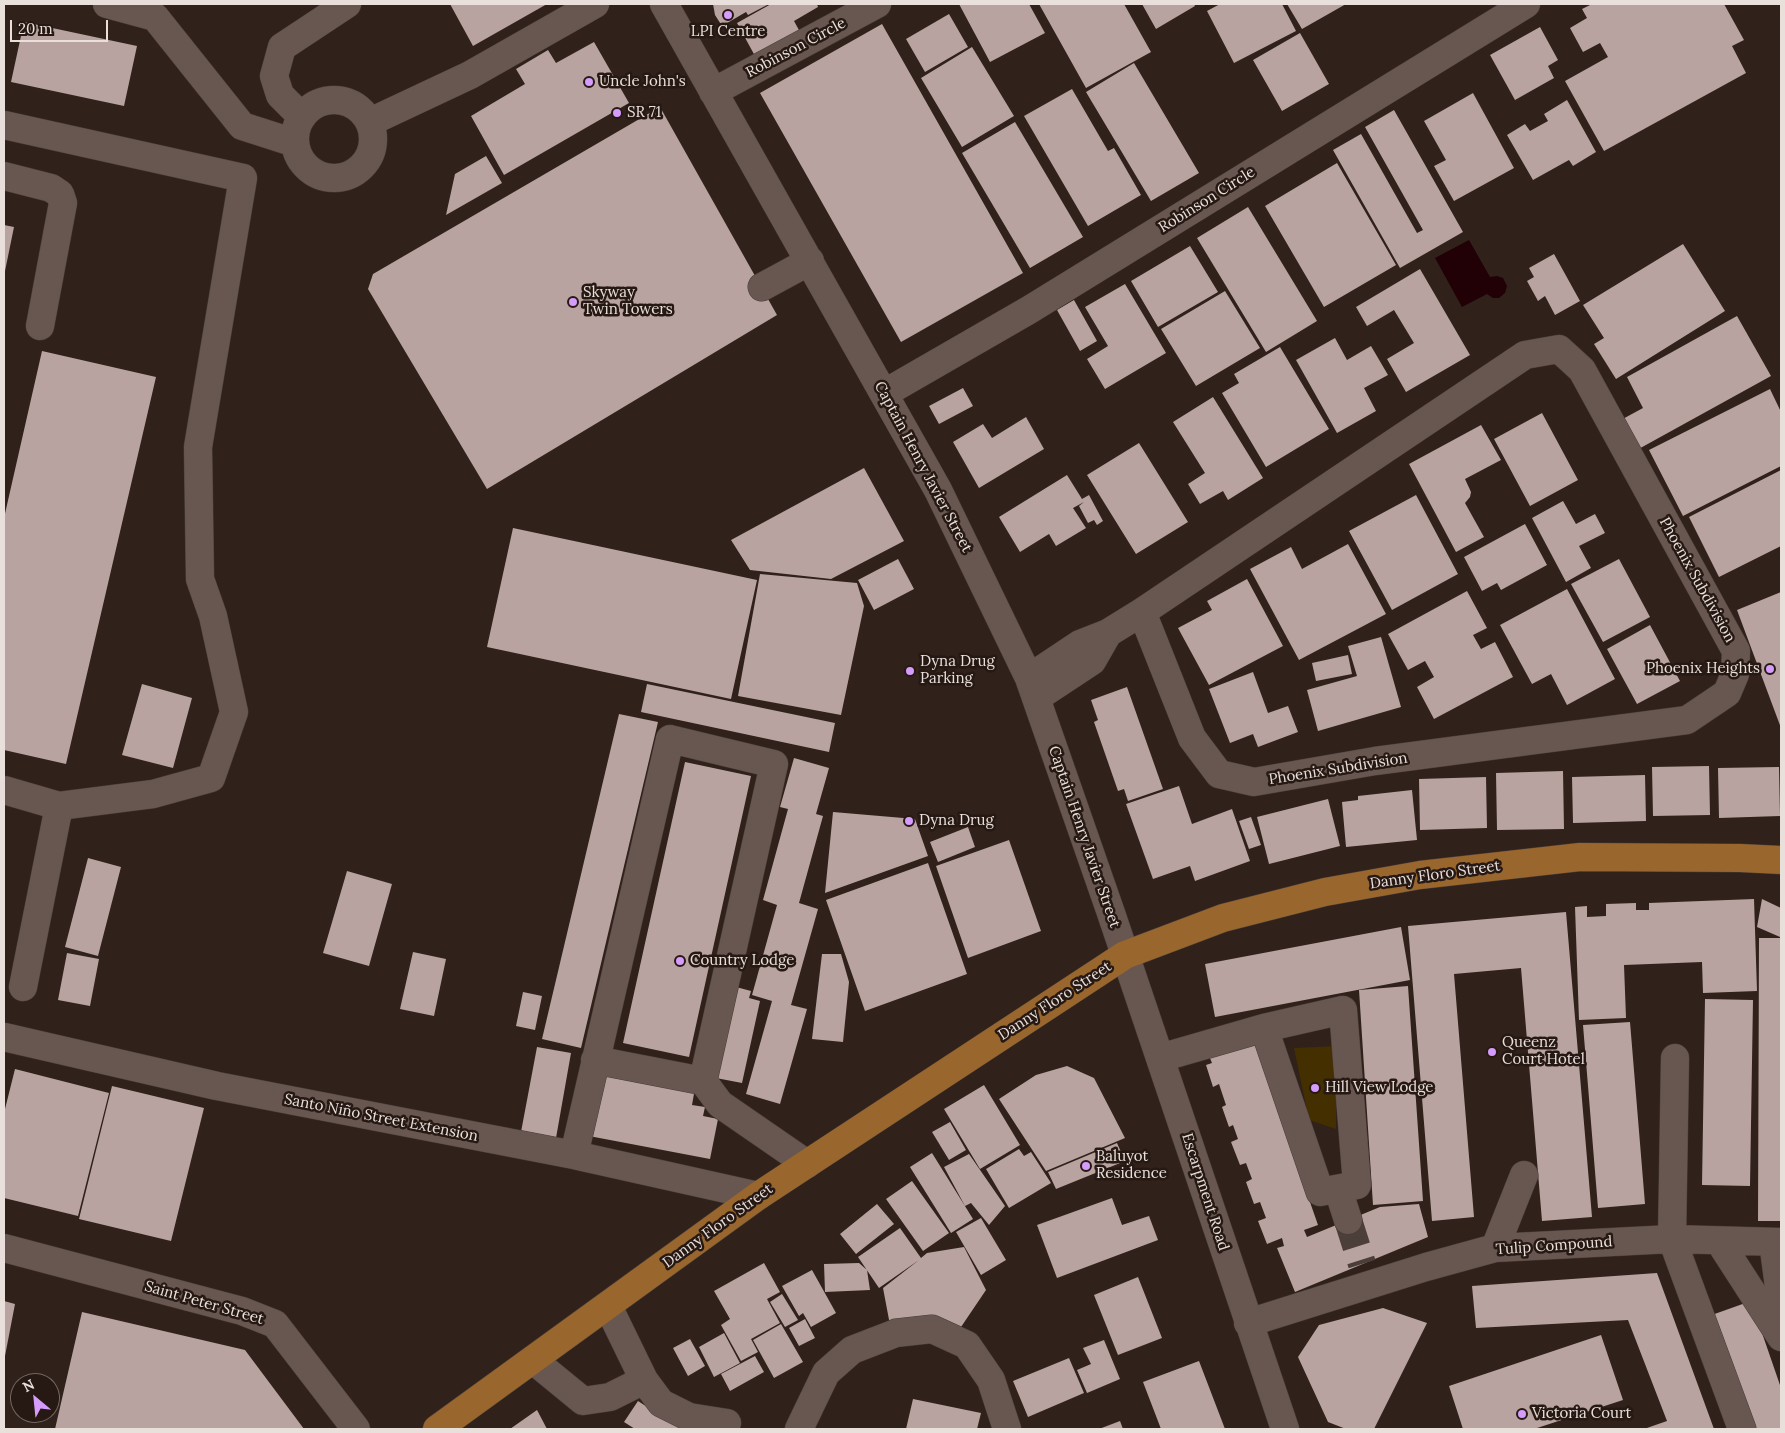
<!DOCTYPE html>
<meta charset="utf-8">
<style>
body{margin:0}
#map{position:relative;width:1785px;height:1433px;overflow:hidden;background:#30211b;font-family:Lora,serif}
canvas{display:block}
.frame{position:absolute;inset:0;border:5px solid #e9dfdb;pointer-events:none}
.north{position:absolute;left:10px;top:1373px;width:50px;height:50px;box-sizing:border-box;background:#261812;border:1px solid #746862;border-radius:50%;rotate:332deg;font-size:14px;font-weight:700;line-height:20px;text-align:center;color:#e9dfdb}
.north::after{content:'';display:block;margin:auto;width:18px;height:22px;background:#d59cfb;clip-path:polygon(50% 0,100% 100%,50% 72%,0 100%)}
.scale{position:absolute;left:10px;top:20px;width:98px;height:22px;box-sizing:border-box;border:2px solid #e9dfdb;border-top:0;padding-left:6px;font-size:15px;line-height:18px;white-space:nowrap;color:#e9dfdb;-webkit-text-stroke:4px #261812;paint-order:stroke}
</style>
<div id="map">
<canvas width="1785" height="1433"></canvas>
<div class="frame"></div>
<div class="north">N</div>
<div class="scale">20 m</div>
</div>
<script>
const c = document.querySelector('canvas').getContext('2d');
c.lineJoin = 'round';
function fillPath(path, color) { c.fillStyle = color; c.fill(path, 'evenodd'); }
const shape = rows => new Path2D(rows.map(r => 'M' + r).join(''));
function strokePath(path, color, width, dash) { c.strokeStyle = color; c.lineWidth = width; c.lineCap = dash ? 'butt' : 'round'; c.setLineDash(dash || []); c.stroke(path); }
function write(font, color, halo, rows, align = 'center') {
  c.font = font + ' Lora,serif'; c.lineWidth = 5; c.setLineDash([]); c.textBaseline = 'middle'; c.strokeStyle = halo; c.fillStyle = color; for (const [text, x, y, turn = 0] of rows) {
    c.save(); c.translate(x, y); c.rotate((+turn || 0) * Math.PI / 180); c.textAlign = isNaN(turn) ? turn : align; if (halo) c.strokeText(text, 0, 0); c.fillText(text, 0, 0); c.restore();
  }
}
const green = shape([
 [1337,1046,1336,1129,1309,1120,1294,1048]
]);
const water = shape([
 [1469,240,1490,277,1497,276,1503,278,1507,286,1505,293,1499,298,1493,298,1487,294,1462,307,1435,258]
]);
const building = shape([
 [450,4,547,4,473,46],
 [713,4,769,4,748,15,746,12,722,26,715,15],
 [771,4,817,4,818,7,794,21,800,32,755,56,737,23],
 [959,4,1029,4,1045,33,990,62],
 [1039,4,1124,4,1151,52,1086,88],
 [1142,4,1194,4,1195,6,1156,29],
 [1220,4,1282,4,1296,31,1234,63,1207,11],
 [1287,4,1346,4,1302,29],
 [1592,4,1724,4,1744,40,1732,46,1746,73,1604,151,1565,81,1608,57,1600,43,1583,52,1570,28,1587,18,1582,9],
 [949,14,968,47,925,72,906,39],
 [24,22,137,46,124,106,11,82],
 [882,24,1023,273,901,342,760,93],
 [1540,27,1558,60,1548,66,1554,78,1515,100,1490,55],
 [1300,33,1329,84,1282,111,1253,60],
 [594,42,629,103,504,175,471,116,525,84,516,69,548,50,556,63],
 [972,47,1014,116,962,147,921,78],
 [1134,63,1199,173,1151,201,1086,92],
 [1072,89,1108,151,1114,148,1141,195,1088,226,1024,116],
 [1473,93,1514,168,1454,201,1434,166,1446,160,1424,121],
 [1567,100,1596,152,1573,166,1569,160,1533,180,1507,135,1525,124,1530,131,1548,121,1544,114],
 [660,107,777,315,487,489,368,289,373,274],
 [1394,110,1463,232,1400,268,1333,150,1361,134,1417,233,1423,230,1365,127],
 [1015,122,1083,237,1030,268,962,153],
 [486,156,502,183,446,215,455,174],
 [1337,163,1396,265,1324,307,1265,206],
 [1248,207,1317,321,1266,352,1197,238],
 [4,225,14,227,5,271,4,270],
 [1683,244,1725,311,1616,379,1594,344,1604,338,1583,305],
 [1190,246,1218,292,1158,327,1131,281],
 [1554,254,1580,301,1555,315,1545,296,1538,301,1527,281,1534,277,1529,268],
 [1420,269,1470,355,1406,392,1387,359,1414,343,1394,310,1367,326,1356,307],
 [1125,284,1166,353,1105,389,1087,359,1108,346,1085,307],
 [1225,291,1260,348,1196,386,1161,329],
 [1074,300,1097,341,1080,351,1057,310],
 [1737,316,1771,376,1635,451,1619,421,1643,408,1627,377],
 [1335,338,1347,360,1371,346,1388,375,1364,388,1376,411,1337,433,1296,360],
 [1280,347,1329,429,1266,467,1222,393,1239,383,1234,374],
 [42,351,156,377,66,764,4,750,4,518],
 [963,388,973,406,939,424,929,406],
 [1770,389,1781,412,1781,466,1683,516,1649,450],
 [1213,397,1263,478,1228,500,1223,491,1200,504,1188,484,1205,473,1173,422],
 [1542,413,1578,480,1530,506,1494,439],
 [1026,417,1044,449,979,488,953,442,983,424,992,438],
 [1481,425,1501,460,1465,479,1471,492,1470,497,1465,503,1484,537,1456,552,1409,464],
 [1139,443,1188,522,1136,554,1087,475],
 [864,468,904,541,831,579,750,570,731,540],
 [1781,470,1781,546,1719,577,1689,517],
 [1067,475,1082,499,1089,495,1103,521,1097,525,1094,520,1088,523,1079,506,1084,502,1073,508,1086,528,1056,546,1049,534,1020,552,999,517],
 [1416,495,1458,574,1392,610,1349,531],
 [1563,501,1576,524,1595,514,1605,533,1579,546,1591,568,1566,582,1532,518],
 [1525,524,1547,565,1501,590,1497,583,1482,591,1464,557],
 [513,528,757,580,731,699,487,647],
 [1348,544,1386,614,1299,660,1250,569,1291,547,1302,569],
 [898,559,914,589,874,610,858,580],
 [1619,559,1650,617,1603,642,1571,584],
 [760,574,857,583,864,606,841,715,738,696],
 [1247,579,1283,646,1209,685,1178,628,1212,610,1207,601],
 [1567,589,1615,679,1567,705,1551,674,1532,684,1500,625],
 [1467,591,1487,628,1473,635,1481,649,1495,642,1513,677,1434,719,1417,687,1434,677,1425,661,1408,670,1388,634],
 [1781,592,1781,728,1737,610],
 [1650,625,1680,681,1637,704,1607,649],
 [1381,637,1401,707,1318,731,1307,690,1357,676,1348,646],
 [1348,655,1352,674,1316,681,1312,663],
 [1253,672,1268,713,1288,706,1298,732,1258,747,1253,734,1230,743,1209,689],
 [142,684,192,698,173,768,122,755],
 [647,684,835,723,829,752,641,712],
 [1127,687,1163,789,1128,801,1124,789,1118,791,1094,722,1098,720,1091,700],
 [619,714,658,722,581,1048,542,1039],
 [794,758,829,768,816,814,823,816,799,903,818,909,791,1005,807,1009,780,1104,746,1094,772,1001,752,995,777,905,763,900,788,809,780,807],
 [685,762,751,776,689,1057,623,1043],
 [1709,766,1710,815,1653,816,1652,767],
 [1779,767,1780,816,1719,818,1718,768],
 [1563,771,1564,829,1497,830,1496,773],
 [1645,775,1646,821,1573,823,1572,777],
 [1486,777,1487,828,1420,830,1419,779],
 [1179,786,1192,824,1232,809,1250,861,1195,881,1190,866,1153,879,1126,804],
 [1412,790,1417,840,1346,847,1342,802,1358,800,1358,796],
 [1328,799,1340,846,1269,864,1257,817],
 [833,812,915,819,928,856,825,893],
 [1251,817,1261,845,1249,849,1239,821],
 [968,827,975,847,938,862,930,842],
 [1009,840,1041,931,968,958,936,866],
 [88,858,121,867,98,956,65,947],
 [928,863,967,974,865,1011,826,900],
 [347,871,392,884,369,966,323,953],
 [1754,899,1757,991,1703,993,1702,962,1624,965,1626,1018,1579,1020,1575,907,1587,906,1587,917,1606,916,1606,904,1636,903,1636,910,1649,910,1649,903],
 [1762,899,1781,908,1780,937,1757,927],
 [1566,912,1592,1217,1542,1221,1521,968,1454,974,1474,1217,1432,1221,1408,926],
 [1401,927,1410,980,1215,1017,1205,964],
 [1759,938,1781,938,1781,1221,1758,1221],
 [413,952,446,959,434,1016,400,1009],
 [67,953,99,959,90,1006,58,1000],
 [822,954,841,954,849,982,843,1042,812,1039],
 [1408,986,1423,1201,1373,1205,1359,990],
 [736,987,751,991,749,998,760,1001,742,1083,716,1078],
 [523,992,542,996,535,1030,516,1026],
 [1705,999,1753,1000,1750,1186,1702,1185],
 [1630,1022,1645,1204,1598,1208,1583,1025],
 [1252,1036,1318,1225,1304,1230,1307,1237,1380,1207,1419,1204,1428,1237,1295,1292,1277,1248,1284,1246,1282,1238,1267,1244,1258,1221,1266,1218,1260,1202,1254,1204,1246,1182,1252,1179,1246,1163,1240,1165,1231,1142,1238,1139,1233,1125,1229,1127,1222,1107,1226,1105,1219,1084,1213,1087,1206,1065,1212,1063,1207,1051],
 [537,1047,571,1053,556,1138,521,1132],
 [1067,1066,1094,1078,1125,1138,1046,1171,999,1099,1036,1075],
 [15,1069,109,1093,78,1216,4,1198,4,1113],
 [601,1071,695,1088,692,1105,705,1107,703,1116,718,1119,710,1159,589,1136],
 [984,1085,1020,1145,980,1169,944,1109],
 [112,1086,204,1108,171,1241,79,1219],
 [950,1122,966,1150,949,1160,932,1132],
 [1117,1143,1125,1161,1056,1189,1048,1172],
 [1019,1149,1024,1156,1031,1152,1051,1183,1009,1208,986,1169],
 [932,1153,973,1219,951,1233,910,1167],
 [969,1154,1005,1206,989,1225,971,1203,965,1206,944,1167],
 [912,1181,949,1233,923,1251,886,1199],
 [1112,1198,1122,1225,1149,1216,1158,1240,1057,1278,1037,1225],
 [877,1204,894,1224,856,1254,840,1234],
 [981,1218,1006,1260,981,1275,956,1232],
 [900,1228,921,1258,927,1253,964,1247,986,1290,961,1327,928,1322,890,1325,883,1288,919,1260,879,1288,858,1257],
 [764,1263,780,1292,767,1299,780,1323,751,1339,758,1352,741,1361,721,1325,730,1319,714,1291],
 [859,1263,867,1270,870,1290,825,1292,824,1264],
 [812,1270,836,1313,811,1327,803,1313,799,1316,782,1286],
 [1657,1273,1714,1429,1644,1429,1667,1421,1628,1320,1476,1328,1472,1286],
 [1138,1277,1162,1338,1118,1355,1094,1295],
 [782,1294,798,1320,785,1327,770,1302],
 [4,1301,15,1304,5,1356,4,1356],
 [1751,1301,1781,1388,1781,1429,1748,1429,1709,1316],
 [1383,1308,1427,1323,1374,1429,1346,1429,1328,1422,1298,1357,1319,1325],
 [82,1312,245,1350,304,1429,55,1429],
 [805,1319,815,1338,799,1346,789,1328],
 [781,1324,803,1362,774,1378,753,1340],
 [724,1333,740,1363,714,1377,699,1347],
 [1601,1335,1623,1400,1534,1429,1463,1429,1449,1386],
 [690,1339,705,1366,688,1376,673,1348],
 [1104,1340,1120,1379,1087,1393,1077,1370,1091,1364,1083,1348],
 [755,1356,764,1372,730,1391,721,1374],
 [1069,1358,1084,1393,1028,1417,1013,1381],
 [1199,1361,1225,1429,1161,1429,1143,1382],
 [913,1399,981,1413,977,1429,906,1429],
 [638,1401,681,1429,635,1429,624,1422],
 [537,1410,547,1429,510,1429],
 [1120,1421,1123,1429,1099,1429]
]);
const minorTunnel = shape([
 [1348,1220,1362,1264]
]);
const minor = shape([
 [107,4,155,17,242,126,295,143],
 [664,4,938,490,1029,678,1111,913,1285,1429],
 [713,92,877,4],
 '295 139a39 39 0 1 1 78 0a39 39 0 1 1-78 0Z',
 [302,117,280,95,274,76,282,47,347,4],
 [370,122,470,75,595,4],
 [4,125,243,178,198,447,200,579,213,616,234,712,211,778,153,794,59,806],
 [4,176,51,188,60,194,63,203,40,326],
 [762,287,810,261],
 [885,393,1029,310,1526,4],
 [1029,678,1080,644,1108,633,1142,612,1525,355,1559,349,1582,370,1736,651,1735,674,1727,693,1687,720,1375,761,1254,782,1219,774,1192,738,1142,612],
 [1036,698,1092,661,1108,633],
 [4,790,59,806,23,987],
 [4,1037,217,1086,574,1155,758,1196],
 [1160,1058,1264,1028,1343,1010,1357,1185,1320,1192,1264,1028],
 [1675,1058,1672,1239,1742,1429],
 [595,1060,703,1081,720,1104,807,1164],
 [574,1155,670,739,774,764,703,1081],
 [1338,1189,1348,1220],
 [1719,1241,1781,1337],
 [1773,1242,1781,1302],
 [4,1248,242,1311,275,1324,356,1429],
 [1495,1248,1524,1175],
 [608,1306,644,1380,661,1403,689,1417,727,1423],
 [1248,1323,1426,1267,1495,1248,1672,1239,1781,1242],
 [533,1360,583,1401,610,1397,644,1380],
 [799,1429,826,1373,852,1350,896,1333,932,1329,967,1345,991,1380,1007,1429]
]);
const major = shape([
 [437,1429,758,1196,1125,955,1223,918,1325,892,1420,875,1580,857,1740,858,1781,860]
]);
const markers = [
 [728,15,5,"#d59cfb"],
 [589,82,5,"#d59cfb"],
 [617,113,5,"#d59cfb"],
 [573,302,5,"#d59cfb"],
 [1770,669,5,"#d59cfb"],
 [910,671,5,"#d59cfb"],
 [909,821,5,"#d59cfb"],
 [680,961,5,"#d59cfb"],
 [1492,1052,5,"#d59cfb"],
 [1315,1088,5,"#d59cfb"],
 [1086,1166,5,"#d59cfb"],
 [1522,1414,5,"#d59cfb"]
];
const poiNames = [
 ["LPI Centre",728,32,"center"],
 ["Uncle John's",599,82],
 ["SR 71",627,113],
 ["Skyway",583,293],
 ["Twin Towers",583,310],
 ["Dyna Drug",920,662],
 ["Parking",920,679],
 ["Phoenix Heights",1760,669,"right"],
 ["Dyna Drug",919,821],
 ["Country Lodge",690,961],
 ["Queenz",1502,1043],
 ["Court Hotel",1502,1060],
 ["Hill View Lodge",1325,1088],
 ["Baluyot",1096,1157],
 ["Residence",1096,1174],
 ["Victoria Court",1532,1414]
];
const streetNames = [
 ["Robinson Circle",796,48,-28],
 ["Robinson Circle",1207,200,-32],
 ["Captain Henry Javier Street",923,467,62],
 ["Phoenix Subdivision",1697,580,61],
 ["Phoenix Subdivision",1338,769,-9],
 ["Captain Henry Javier Street",1084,837,71],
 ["Danny Floro Street",1435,875,-8],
 ["Danny Floro Street",1055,1001,-33],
 ["Santo Niño Street Extension",381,1118,11],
 ["Escarpment Road",1205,1192,72],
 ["Danny Floro Street",718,1226,-36],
 ["Tulip Compound",1554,1246,-4],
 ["Saint Peter Street",204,1303,16]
];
fillPath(green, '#432f00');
fillPath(water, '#210006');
fillPath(building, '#b8a3a1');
strokePath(minorTunnel, '#4c3e38', 28, [28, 14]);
strokePath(minor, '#493e39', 29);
strokePath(major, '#493e39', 29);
strokePath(minor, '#685750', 28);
strokePath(major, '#99662d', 28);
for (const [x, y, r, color] of markers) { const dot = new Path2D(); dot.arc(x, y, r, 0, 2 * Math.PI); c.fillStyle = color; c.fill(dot); strokePath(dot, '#261812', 2); }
write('15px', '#e9dfdb', '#261812', poiNames, 'left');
write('15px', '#e9dfdb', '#261812', streetNames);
</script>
